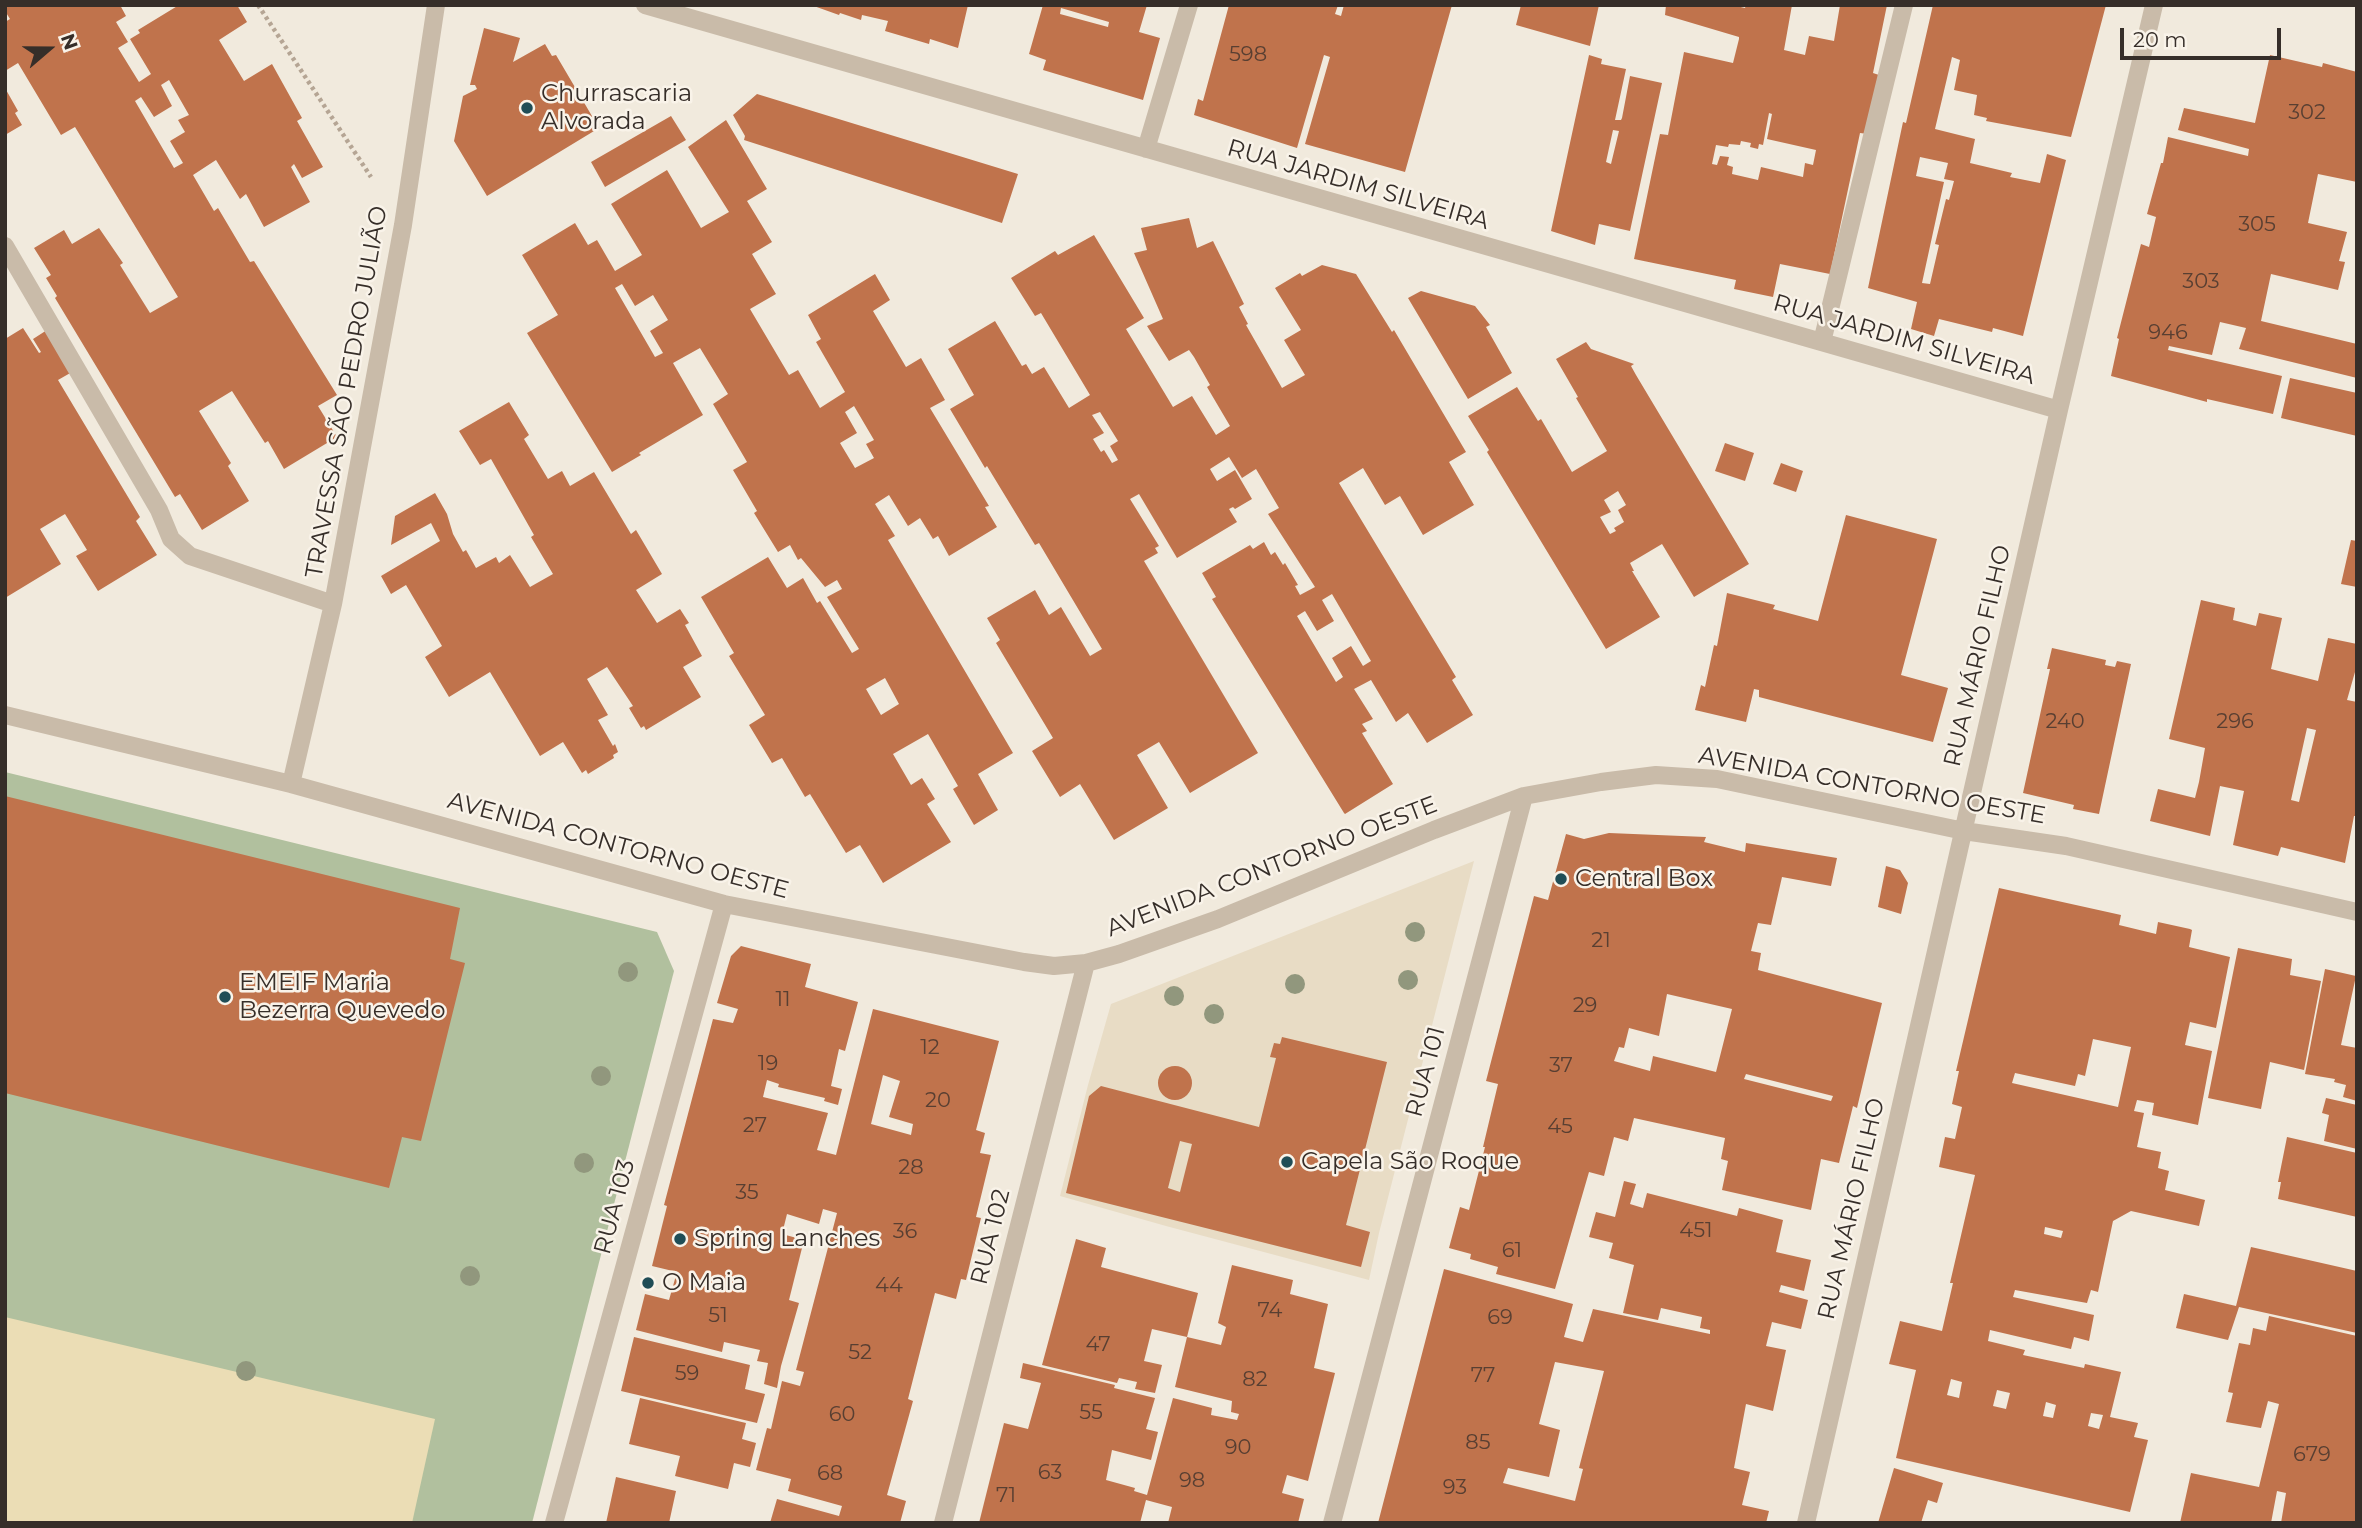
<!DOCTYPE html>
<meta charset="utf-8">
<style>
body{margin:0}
#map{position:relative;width:2362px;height:1528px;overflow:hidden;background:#f1eadd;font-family:Montserrat,sans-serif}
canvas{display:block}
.frame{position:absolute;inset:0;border:7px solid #362e29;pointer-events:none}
.north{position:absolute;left:14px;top:14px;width:70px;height:70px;-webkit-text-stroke:5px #f9f3e9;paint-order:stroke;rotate:70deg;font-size:19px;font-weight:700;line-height:28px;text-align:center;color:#362e29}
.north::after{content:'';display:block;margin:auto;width:24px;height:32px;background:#362e29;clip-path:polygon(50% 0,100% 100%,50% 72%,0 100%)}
.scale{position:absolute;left:2120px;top:28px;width:161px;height:32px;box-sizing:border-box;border:4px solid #362e29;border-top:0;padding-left:9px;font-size:21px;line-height:24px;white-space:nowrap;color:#362e29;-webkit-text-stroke:5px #f9f3e9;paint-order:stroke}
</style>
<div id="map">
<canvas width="2362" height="1528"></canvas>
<div class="frame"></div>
<div class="north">N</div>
<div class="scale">20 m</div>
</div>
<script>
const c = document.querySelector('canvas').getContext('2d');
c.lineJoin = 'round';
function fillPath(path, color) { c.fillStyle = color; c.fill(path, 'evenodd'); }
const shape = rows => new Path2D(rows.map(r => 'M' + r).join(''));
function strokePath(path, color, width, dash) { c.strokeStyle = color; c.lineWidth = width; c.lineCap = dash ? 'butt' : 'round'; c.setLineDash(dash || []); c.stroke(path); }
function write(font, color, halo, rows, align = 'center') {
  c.font = font + ' Montserrat,sans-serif'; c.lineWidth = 5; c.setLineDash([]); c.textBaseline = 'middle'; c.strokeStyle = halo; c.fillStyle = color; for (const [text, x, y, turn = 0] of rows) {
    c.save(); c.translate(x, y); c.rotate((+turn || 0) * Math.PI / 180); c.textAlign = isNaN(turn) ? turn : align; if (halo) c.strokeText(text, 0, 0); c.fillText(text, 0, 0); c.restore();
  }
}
const green = shape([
 [5,772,657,932,674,971,532,1523,5,1523]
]);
const sand = shape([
 [5,1317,435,1419,412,1523,5,1523]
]);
const plaza = shape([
 [1474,861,1379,1233,1369,1280,1166,1226,1060,1196,1088,1085,1111,1004]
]);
const building = shape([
 [5,5,120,5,126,16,116,22,128,42,118,48,139,82,151,74,130,39,140,33,138,30,179,5,237,5,247,22,219,40,244,81,272,64,302,118,297,121,323,167,302,178,294,164,291,167,310,202,264,227,246,194,240,199,216,160,193,175,214,211,218,208,250,262,254,261,337,395,318,406,337,437,284,469,268,441,265,443,232,391,199,411,231,463,228,466,249,501,202,530,180,494,175,497,55,298,57,296,46,278,51,275,34,248,64,230,72,244,99,228,123,263,120,265,150,313,178,297,75,127,61,135,18,63,5,71,5,22,10,19,5,11],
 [169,80,189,115,178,120,185,132,170,141,183,163,174,168,135,101,141,97,154,117,172,106,161,85],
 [811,5,968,5,958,48,930,39,929,44,885,31,888,21,862,15,861,20,840,13,839,15],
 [1043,5,1147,5,1139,32,1160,38,1143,100,1043,70,1046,60,1029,54],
 [1061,8,1109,22,1108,27,1060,14],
 [1229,5,1338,5,1335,14,1341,16,1344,5,1452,5,1405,172,1305,144,1330,57,1324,55,1297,148,1194,115,1198,99,1203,101],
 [1521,5,1599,5,1590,46,1516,25],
 [1666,5,1719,7,1719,5,1732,5,1745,8,1746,5,1792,5,1784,50,1805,55,1809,36,1834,41,1840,5,1887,5,1873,73,1882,76,1868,134,1860,133,1830,274,1780,264,1773,297,1734,289,1736,280,1634,259,1660,134,1668,135,1684,52,1733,63,1739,39,1739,37,1665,15],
 [1769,113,1772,114,1767,139,1816,150,1813,165,1805,163,1803,177,1761,167,1758,180,1732,174,1733,167,1727,165,1729,157,1720,156,1717,165,1712,164,1716,145,1728,147,1729,144,1740,145,1741,141,1751,143,1750,147,1758,149,1759,144,1763,145],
 [1933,5,2106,5,2071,137,1986,121,1987,118,1974,115,1977,95,1954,90,1960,60,1952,57,1935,129,1975,139,1970,163,2012,173,2010,177,2040,183,2047,154,2066,160,2023,336,1993,328,1992,332,1939,319,1934,336,1911,329,1917,302,1868,288,1903,122,1906,123],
 [1920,157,1948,163,1944,179,1954,181,1949,200,1946,199,1935,244,1939,245,1930,284,1922,283,1944,182,1916,176],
 [484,28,520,38,513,62,545,44,552,56,556,55,599,128,487,196,454,141,463,96,477,89,475,85,470,85],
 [1589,55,1602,59,1601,64,1626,69,1615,120,1621,120,1622,118,1630,76,1662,83,1630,231,1599,224,1595,245,1551,231],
 [1613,130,1619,131,1611,164,1606,162],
 [2270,55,2322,67,2323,63,2357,72,2357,182,2318,174,2308,223,2347,232,2339,261,2345,262,2338,290,2271,274,2261,321,2357,344,2357,378,2239,349,2246,328,2220,322,2212,355,2169,346,2168,350,2282,376,2273,414,2207,399,2207,402,2111,376,2119,339,2117,338,2141,244,2149,247,2156,217,2147,214,2161,163,2163,163,2168,137,2248,156,2249,149,2178,130,2184,108,2255,123],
 [5,88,18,111,15,113,22,125,5,135],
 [757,94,1018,174,1002,223,744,140,745,136,733,115],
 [671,116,686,140,605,187,591,162],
 [726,120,767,189,747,201,772,242,752,254,776,294,750,309,789,375,798,370,820,408,845,392,816,342,821,339,808,315,875,274,890,300,873,311,906,367,921,358,945,400,930,408,989,506,985,507,997,527,949,556,938,536,933,539,920,518,908,526,889,495,875,504,895,536,888,540,1013,753,978,774,998,810,974,825,953,789,958,786,928,734,893,754,911,785,922,778,935,799,927,804,951,842,883,883,860,845,846,853,810,794,805,797,782,758,772,763,749,725,765,715,729,656,734,653,701,597,768,557,787,588,803,578,817,603,820,601,852,653,859,649,827,597,842,589,837,580,825,587,801,558,798,560,790,545,778,552,754,513,757,511,733,470,747,462,713,404,728,394,700,348,673,363,703,415,639,453,641,455,612,472,527,333,558,315,522,255,575,223,588,245,597,240,615,271,642,255,611,204,667,170,701,228,729,212,688,147],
 [622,284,635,306,653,295,668,320,650,331,663,353,655,357,615,288],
 [854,406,874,440,866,444,874,458,855,468,840,443,857,433,845,412],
 [885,678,899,704,881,715,866,689],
 [1189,218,1197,248,1213,241,1244,304,1239,307,1248,324,1246,325,1282,388,1305,375,1284,340,1301,330,1275,288,1300,273,1302,276,1322,265,1356,274,1392,332,1394,330,1466,452,1449,462,1474,505,1423,535,1400,496,1385,505,1363,468,1339,483,1456,677,1452,680,1473,715,1427,743,1408,713,1396,722,1371,680,1354,689,1373,719,1362,724,1367,731,1362,733,1393,784,1345,814,1344,813,1212,599,1216,597,1202,573,1250,545,1253,549,1264,542,1271,555,1275,552,1283,565,1285,563,1298,585,1295,586,1300,595,1315,587,1268,514,1279,508,1256,469,1242,478,1229,457,1210,469,1217,481,1235,470,1252,499,1235,509,1233,507,1229,509,1237,522,1177,558,1139,494,1130,499,1159,546,1155,548,1158,553,1144,561,1258,753,1190,793,1159,742,1137,755,1168,808,1114,840,1080,784,1060,797,1032,751,1053,738,996,643,1000,640,987,618,1035,590,1049,615,1061,607,1090,656,1102,649,1039,543,1035,545,987,466,985,468,950,409,974,395,948,349,995,321,1022,366,1026,364,1032,374,1044,367,1069,408,1090,395,1041,313,1035,316,1011,278,1055,251,1058,255,1094,235,1144,318,1126,329,1173,407,1192,396,1216,435,1230,426,1207,387,1210,385,1194,357,1189,350,1169,361,1147,326,1163,319,1134,253,1147,250,1141,228],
 [1100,412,1118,441,1110,446,1118,460,1112,463,1104,450,1101,452,1093,439,1104,433,1092,415],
 [1332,594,1371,661,1363,666,1351,646,1332,658,1343,677,1336,682,1297,616,1305,611,1317,631,1334,621,1322,600],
 [1421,291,1475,306,1490,325,1486,327,1512,373,1468,399,1408,298],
 [23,328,39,353,41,352,33,339,47,330,72,372,58,380,140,517,136,521,157,555,98,591,76,556,87,550,65,514,40,529,61,564,5,598,5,339],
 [1586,342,1591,349,1634,364,1631,366,1636,375,1749,564,1694,597,1662,544,1630,563,1634,571,1632,571,1660,617,1606,649,1487,452,1489,450,1468,416,1517,387,1538,421,1541,419,1572,472,1607,451,1576,398,1578,397,1556,359],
 [1618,491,1626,505,1618,510,1624,522,1614,528,1616,531,1610,534,1600,517,1611,512,1604,500],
 [2290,378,2357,393,2357,436,2281,418],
 [509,402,529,435,524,439,548,479,562,471,570,486,594,472,631,534,636,530,662,574,636,590,657,623,680,609,689,623,685,625,702,656,683,667,701,697,646,730,644,726,641,728,629,708,633,706,607,667,587,679,608,715,598,720,613,746,615,744,618,752,613,755,614,758,588,774,586,770,582,773,563,742,540,756,490,672,449,697,425,657,442,646,406,585,391,594,381,576,440,541,431,523,391,545,395,516,435,493,447,514,453,534,463,552,466,550,476,568,496,557,499,563,510,555,530,587,553,574,531,537,534,535,491,459,480,465,459,431],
 [1725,443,1754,453,1745,481,1715,471],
 [1781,463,1803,471,1796,492,1773,484],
 [1846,515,1937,539,1901,675,1948,688,1933,742,1759,697,1759,690,1754,689,1746,722,1695,710,1701,685,1705,687,1714,645,1717,646,1727,593,1775,605,1773,609,1818,621],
 [2351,540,2357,541,2357,587,2341,584],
 [2201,600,2235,608,2233,620,2256,626,2259,613,2282,618,2271,669,2318,681,2328,638,2357,644,2357,665,2347,700,2357,702,2357,816,2354,816,2345,863,2281,847,2278,856,2233,845,2244,791,2220,786,2210,836,2150,821,2158,789,2195,798,2199,782,2205,748,2169,739],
 [2307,728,2316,730,2299,802,2291,800],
 [2052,648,2106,660,2105,665,2115,667,2117,661,2131,664,2099,814,2073,809,2074,805,2023,793,2050,669,2047,669],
 [5,796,460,908,450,959,465,963,421,1141,402,1137,389,1188,5,1093],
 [1609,833,1706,837,1704,842,1745,852,1746,843,1837,858,1831,886,1782,877,1771,925,1758,923,1751,951,1761,953,1758,970,1882,1003,1857,1108,1853,1106,1839,1163,1821,1159,1811,1210,1722,1190,1728,1161,1721,1159,1725,1138,1634,1118,1628,1141,1614,1137,1604,1176,1589,1172,1555,1289,1496,1274,1498,1267,1470,1259,1471,1254,1449,1248,1460,1207,1469,1210,1485,1147,1483,1147,1498,1084,1486,1081,1534,896,1548,900,1566,834,1584,839],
 [1667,994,1732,1009,1716,1072,1653,1056,1650,1071,1614,1061,1619,1047,1624,1048,1629,1028,1659,1036],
 [1746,1074,1833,1096,1831,1101,1744,1079],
 [1886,866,1900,870,1908,883,1901,914,1878,907],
 [1999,888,2121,915,2119,925,2156,934,2158,922,2190,929,2192,930,2189,947,2230,957,2216,1028,2190,1022,2185,1045,2212,1051,2198,1125,2152,1115,2154,1103,2137,1100,2134,1111,2144,1113,2137,1147,2161,1152,2158,1168,2169,1171,2165,1190,2205,1200,2199,1226,2131,1211,2113,1221,2098,1292,2091,1290,2087,1303,2015,1290,2013,1297,2094,1315,2089,1341,2074,1337,2071,1349,1990,1330,1988,1341,2025,1350,2023,1355,2084,1368,2085,1364,2121,1372,2110,1417,2138,1423,2134,1437,2148,1440,2130,1512,1896,1458,1916,1370,1889,1364,1900,1321,1942,1331,1953,1283,1950,1283,1975,1175,1939,1167,1945,1137,1955,1139,1962,1107,1952,1104,1959,1071,1956,1071],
 [2093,1039,2131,1047,2118,1107,2012,1083,2015,1073,2075,1086,2078,1074,2085,1076],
 [2045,1227,2063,1231,2061,1238,2044,1234],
 [1951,1379,1962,1382,1959,1398,1947,1395],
 [1997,1390,2010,1393,2006,1409,1993,1406],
 [2046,1402,2056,1405,2053,1418,2043,1416],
 [2091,1413,2103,1415,2099,1429,2088,1426],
 [741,946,811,964,805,987,858,1002,845,1051,839,1049,831,1086,842,1089,838,1105,824,1101,825,1098,778,1087,779,1084,767,1080,763,1097,828,1113,817,1150,836,1155,873,1009,999,1041,976,1130,985,1133,980,1153,991,1155,976,1217,981,1218,966,1280,961,1279,956,1299,935,1293,908,1399,913,1401,887,1495,906,1501,900,1523,770,1523,777,1499,839,1516,842,1506,788,1491,791,1479,756,1470,767,1428,771,1429,782,1381,800,1386,804,1372,796,1370,837,1213,823,1209,819,1224,787,1214,782,1234,804,1240,789,1300,799,1303,781,1366,777,1388,764,1384,768,1363,757,1361,760,1350,724,1342,722,1352,636,1330,645,1294,669,1300,677,1272,652,1266,667,1206,664,1205,713,1019,733,1023,738,1009,717,1003,731,956],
 [883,1075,900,1081,889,1117,913,1124,911,1135,871,1124],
 [2238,948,2292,959,2290,975,2321,981,2304,1070,2270,1062,2261,1109,2208,1098],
 [2325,969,2356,976,2341,1045,2357,1048,2357,1101,2343,1097,2346,1085,2334,1082,2335,1079,2305,1074],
 [1282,1037,1387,1062,1346,1225,1370,1232,1361,1267,1066,1193,1089,1096,1101,1086,1259,1127,1276,1058,1270,1057,1274,1043,1280,1044],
 [1180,1141,1192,1144,1180,1192,1168,1188],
 '1158 1083a17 17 0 1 1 34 0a17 17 0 1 1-34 0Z',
 [2326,1098,2357,1105,2357,1149,2324,1141,2329,1115,2322,1113],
 [2287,1137,2357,1153,2357,1217,2278,1199,2281,1182,2278,1182],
 [1624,1181,1636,1184,1630,1204,1643,1208,1647,1193,1737,1216,1739,1208,1783,1220,1776,1252,1811,1260,1804,1291,1781,1285,1779,1292,1808,1300,1801,1329,1772,1322,1766,1346,1786,1350,1773,1411,1746,1404,1734,1468,1750,1472,1742,1505,1769,1511,1766,1523,1378,1523,1444,1269,1573,1304,1564,1337,1583,1342,1593,1309,1710,1334,1710,1330,1700,1328,1702,1317,1661,1308,1658,1320,1623,1313,1634,1265,1609,1258,1613,1243,1589,1237,1596,1212,1615,1217],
 [1555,1362,1604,1371,1579,1468,1583,1469,1575,1501,1503,1483,1508,1468,1549,1477,1560,1430,1539,1424],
 [1076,1239,1106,1248,1101,1267,1198,1293,1187,1337,1152,1329,1144,1361,1162,1365,1155,1393,1135,1389,1137,1382,1119,1378,1117,1383,1042,1365],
 [2251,1247,2357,1271,2357,1333,2239,1307,2228,1340,2176,1328,2184,1294,2236,1306],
 [1232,1265,1293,1280,1290,1294,1328,1304,1314,1368,1335,1373,1308,1481,1287,1475,1282,1493,1304,1499,1298,1523,1168,1523,1172,1507,1146,1500,1140,1523,979,1523,1004,1423,1028,1429,1041,1383,1020,1378,1023,1363,1115,1385,1114,1388,1155,1398,1146,1429,1158,1432,1151,1460,1112,1450,1106,1480,1135,1488,1134,1491,1147,1495,1173,1398,1212,1408,1211,1415,1237,1420,1239,1414,1231,1412,1232,1401,1175,1387,1187,1337,1221,1345,1226,1327,1218,1323],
 [2269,1316,2357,1336,2357,1523,2281,1523,2286,1493,2277,1491,2271,1523,2180,1523,2191,1473,2259,1487,2279,1404,2268,1401,2261,1428,2226,1422,2233,1393,2228,1392,2239,1343,2250,1345,2253,1328,2266,1331],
 [634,1337,750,1365,745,1389,765,1394,757,1423,621,1391],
 [640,1398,746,1423,742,1439,756,1443,750,1467,734,1463,728,1489,675,1476,680,1456,629,1444],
 [1894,1468,1943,1483,1937,1503,1928,1500,1921,1523,1878,1523],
 [616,1477,676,1491,669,1523,606,1523]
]);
const path = shape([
 [258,5,371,177]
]);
const street = shape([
 [645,5,2059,410],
 [1146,149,1189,5],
 [5,246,159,510,171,539,190,556,333,604],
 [1822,342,1904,5],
 [5,715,291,784,724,904,1024,962,1054,966,1086,963,1119,954,1218,919,1434,830,1524,796,1601,782,1656,775,1717,779,1964,831,2066,846,2357,912],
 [291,784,333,604,403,225,436,5],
 [554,1523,724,904],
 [943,1523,1086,963],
 [1332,1523,1524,796],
 [1806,1523,2059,410,2154,5]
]);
const trees = [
 [1415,932],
 [628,972],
 [1408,980],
 [1295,984],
 [1174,996],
 [1214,1014],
 [601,1076],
 [584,1163],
 [470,1276],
 [246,1371]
];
const markers = [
 [527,108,7,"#204d56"],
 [1561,879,7,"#204d56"],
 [225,997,7,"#204d56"],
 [1287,1162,7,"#204d56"],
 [680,1239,7,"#204d56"],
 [648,1283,7,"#204d56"]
];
const numberNames = [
 ["598",1248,55],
 ["302",2307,113],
 ["305",2257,225],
 ["303",2201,282],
 ["946",2168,333],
 ["240",2065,722],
 ["296",2235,722],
 ["21",1601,941],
 ["11",783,1000],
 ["29",1585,1006],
 ["12",930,1048],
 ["19",768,1064],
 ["37",1561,1066],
 ["20",938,1101],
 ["27",755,1126],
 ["45",1560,1127],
 ["28",911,1168],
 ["35",747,1193],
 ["451",1696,1231],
 ["36",905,1232],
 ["61",1512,1251],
 ["44",889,1286],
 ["74",1270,1311],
 ["51",718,1316],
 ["69",1500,1318],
 ["47",1098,1345],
 ["52",860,1353],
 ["59",687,1374],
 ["77",1483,1376],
 ["82",1255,1380],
 ["55",1091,1413],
 ["60",842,1415],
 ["85",1478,1443],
 ["90",1238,1448],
 ["679",2312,1455],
 ["63",1050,1473],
 ["68",830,1474],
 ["98",1192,1481],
 ["93",1455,1488],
 ["71",1006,1496]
];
const poiNames = [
 ["Churrascaria",541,94],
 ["Alvorada",541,122],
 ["Central Box",1575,879],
 ["EMEIF Maria",239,983],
 ["Bezerra Quevedo",239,1011],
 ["Capela São Roque",1301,1162],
 ["Spring Lanches",694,1239],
 ["O Maia",662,1283]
];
const streetNames = [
 ["RUA JARDIM SILVEIRA",1358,185,16],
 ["RUA JARDIM SILVEIRA",1904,340,16],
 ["TRAVESSA SÃO PEDRO JULIÃO",347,392,-80],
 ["RUA MÁRIO FILHO",1978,656,-77],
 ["AVENIDA CONTORNO OESTE",1872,786,10],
 ["AVENIDA CONTORNO OESTE",618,846,15],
 ["AVENIDA CONTORNO OESTE",1272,867,-21],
 ["RUA 101",1426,1072,-75],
 ["RUA 103",615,1207,-75],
 ["RUA MÁRIO FILHO",1852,1209,-77],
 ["RUA 102",991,1237,-76]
];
fillPath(green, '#b1c09e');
fillPath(sand, '#ebddb5');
fillPath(plaza, '#e8dcc5');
fillPath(building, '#c0734c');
strokePath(path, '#b5a594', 4.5, [3.5, 3.5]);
strokePath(street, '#c9bba9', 18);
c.fillStyle = '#91977d';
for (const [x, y] of trees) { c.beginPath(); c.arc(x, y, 10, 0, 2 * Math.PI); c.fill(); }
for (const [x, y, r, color] of markers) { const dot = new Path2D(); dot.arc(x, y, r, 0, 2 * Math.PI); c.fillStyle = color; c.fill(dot); strokePath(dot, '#f9f3e9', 2.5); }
write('21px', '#583f32', null, numberNames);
write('24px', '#362e29', '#f9f3e9', poiNames, 'left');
write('24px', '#362e29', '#f9f3e9', streetNames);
</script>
